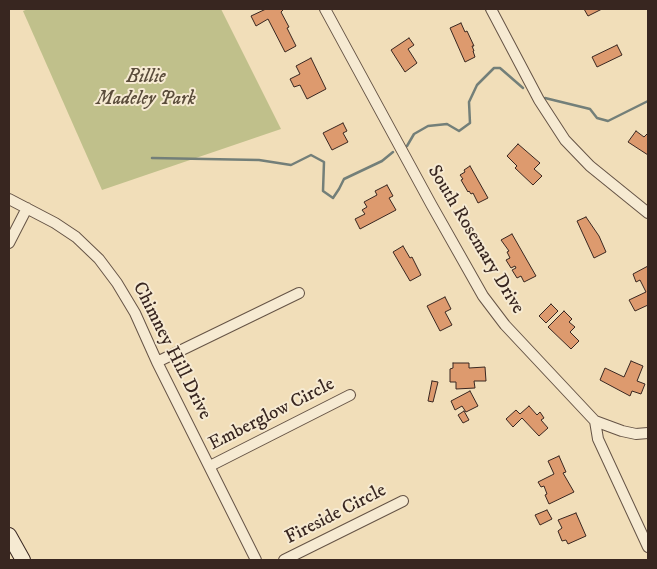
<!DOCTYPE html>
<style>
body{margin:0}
#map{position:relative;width:657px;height:569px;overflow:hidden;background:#f1deb9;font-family:"IM FELL DW Pica",serif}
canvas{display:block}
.frame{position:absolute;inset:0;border:10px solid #382620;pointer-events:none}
</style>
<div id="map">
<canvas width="657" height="569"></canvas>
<div class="frame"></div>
</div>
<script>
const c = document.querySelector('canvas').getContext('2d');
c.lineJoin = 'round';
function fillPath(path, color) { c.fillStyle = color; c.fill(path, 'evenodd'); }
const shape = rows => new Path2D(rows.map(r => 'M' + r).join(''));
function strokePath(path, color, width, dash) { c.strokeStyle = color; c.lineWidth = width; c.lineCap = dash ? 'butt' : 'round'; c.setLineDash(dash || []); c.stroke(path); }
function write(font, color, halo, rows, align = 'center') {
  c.font = font + ' "IM FELL DW Pica",serif'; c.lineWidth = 4; c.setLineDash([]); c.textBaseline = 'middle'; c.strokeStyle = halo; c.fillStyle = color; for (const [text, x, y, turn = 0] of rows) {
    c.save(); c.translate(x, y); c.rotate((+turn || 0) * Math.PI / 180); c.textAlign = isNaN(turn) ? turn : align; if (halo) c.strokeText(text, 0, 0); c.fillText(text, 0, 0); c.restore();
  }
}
const green = shape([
 [28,9,221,9,281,129,102,190,23,11]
]);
const stream = shape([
 [545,98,590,109,597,118,608,121,648,101],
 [407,146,414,134,428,126,447,124,459,131,470,123,469,102,477,85,494,68,500,68,523,88],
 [152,158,259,160,291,165,311,155,324,162,323,191,333,198,339,189,344,179,382,161,393,152]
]);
const building = shape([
 [266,9,282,9,283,10,281,12,289,27,287,28,296,46,285,52,268,19,256,26,251,16,266,9],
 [584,9,602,9,588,16,584,9],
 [461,23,465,32,467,31,474,46,472,46,474,51,473,51,475,57,465,62,450,28,461,23],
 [409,38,414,45,408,49,417,63,405,72,391,50,409,38],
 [617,45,622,55,597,67,592,57,617,45],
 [311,58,326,89,307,99,300,85,294,87,290,79,300,74,296,66,311,58],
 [343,123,347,131,343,133,348,142,332,150,323,133,343,123],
 [636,131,644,137,647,134,648,135,648,155,628,142,636,131],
 [518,144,540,163,534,169,542,176,533,185,515,168,517,166,507,156,518,144],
 [470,166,488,198,478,203,473,193,471,194,469,191,468,192,461,180,463,179,460,175,465,172,464,170,470,166],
 [387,185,393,196,389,198,396,210,360,229,355,219,365,214,362,210,367,207,364,202,377,195,375,191,387,185],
 [586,217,599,236,606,252,594,258,577,221,586,217],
 [512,234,536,276,524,282,521,276,517,278,512,270,516,268,515,266,511,268,506,260,510,258,507,252,509,251,501,240,512,234],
 [403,246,410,258,412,257,421,275,410,281,393,252,403,246],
 [648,266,648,305,635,311,629,300,646,292,640,280,636,282,633,274,648,266],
 [445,297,451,309,445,312,452,325,440,331,427,306,445,297],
 [551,304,558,311,546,323,539,316,551,304],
 [564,311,572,319,569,322,575,327,570,332,579,341,571,349,548,327,564,311],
 [631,361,643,366,637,381,645,384,641,394,632,391,630,396,600,380,605,368,624,377,631,361],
 [453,363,469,363,469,368,485,367,486,381,474,381,475,388,456,389,456,382,450,382,450,369,453,368,453,363],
 [432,381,438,382,433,402,428,401,432,381],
 [470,391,478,406,466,412,462,406,455,410,451,401,470,391],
 [529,406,537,415,540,412,544,418,541,420,548,428,539,436,522,418,513,427,506,419,516,410,520,414,529,406],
 [464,411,469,420,463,423,458,415,464,411],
 [559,456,566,472,563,473,574,492,549,504,545,495,547,494,544,486,541,487,538,482,554,474,548,461,559,456],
 [547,510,552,519,540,525,535,515,547,510],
 [576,513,586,536,568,544,566,540,562,541,558,531,562,528,558,520,576,513]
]);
const street = shape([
 [325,9,431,204,483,296,505,325,595,421,622,431,636,434,648,433],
 [491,9,539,100,565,140,590,166,648,213],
 [9,199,55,223,76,237,99,259,117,283,135,313,157,362,256,560],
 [9,243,27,208],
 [157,362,299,293],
 [595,421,598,439,648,547],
 [210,466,350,395],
 [284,560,403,501]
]);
const secondary = shape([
 [9,535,23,560]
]);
const parkNames = [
 ["Billie",146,78],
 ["Madeley Park",146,100]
];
const streetNames = [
 ["South Rosemary Drive",475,240,59],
 ["Chimney Hill Drive",171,351,63],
 ["Emberglow Circle",272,415,-27],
 ["Fireside Circle",336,515,-27]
];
fillPath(green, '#c0c08b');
strokePath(stream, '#737f79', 2.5);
fillPath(building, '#dd9a6e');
strokePath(building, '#382620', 1);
strokePath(street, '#665446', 12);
strokePath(secondary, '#382620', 16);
strokePath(street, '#f6ead2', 10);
strokePath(secondary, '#f6ead2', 14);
write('italic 19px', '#5a4c3b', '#f6ead2', parkNames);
write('19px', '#382620', '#f6ead2', streetNames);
</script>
